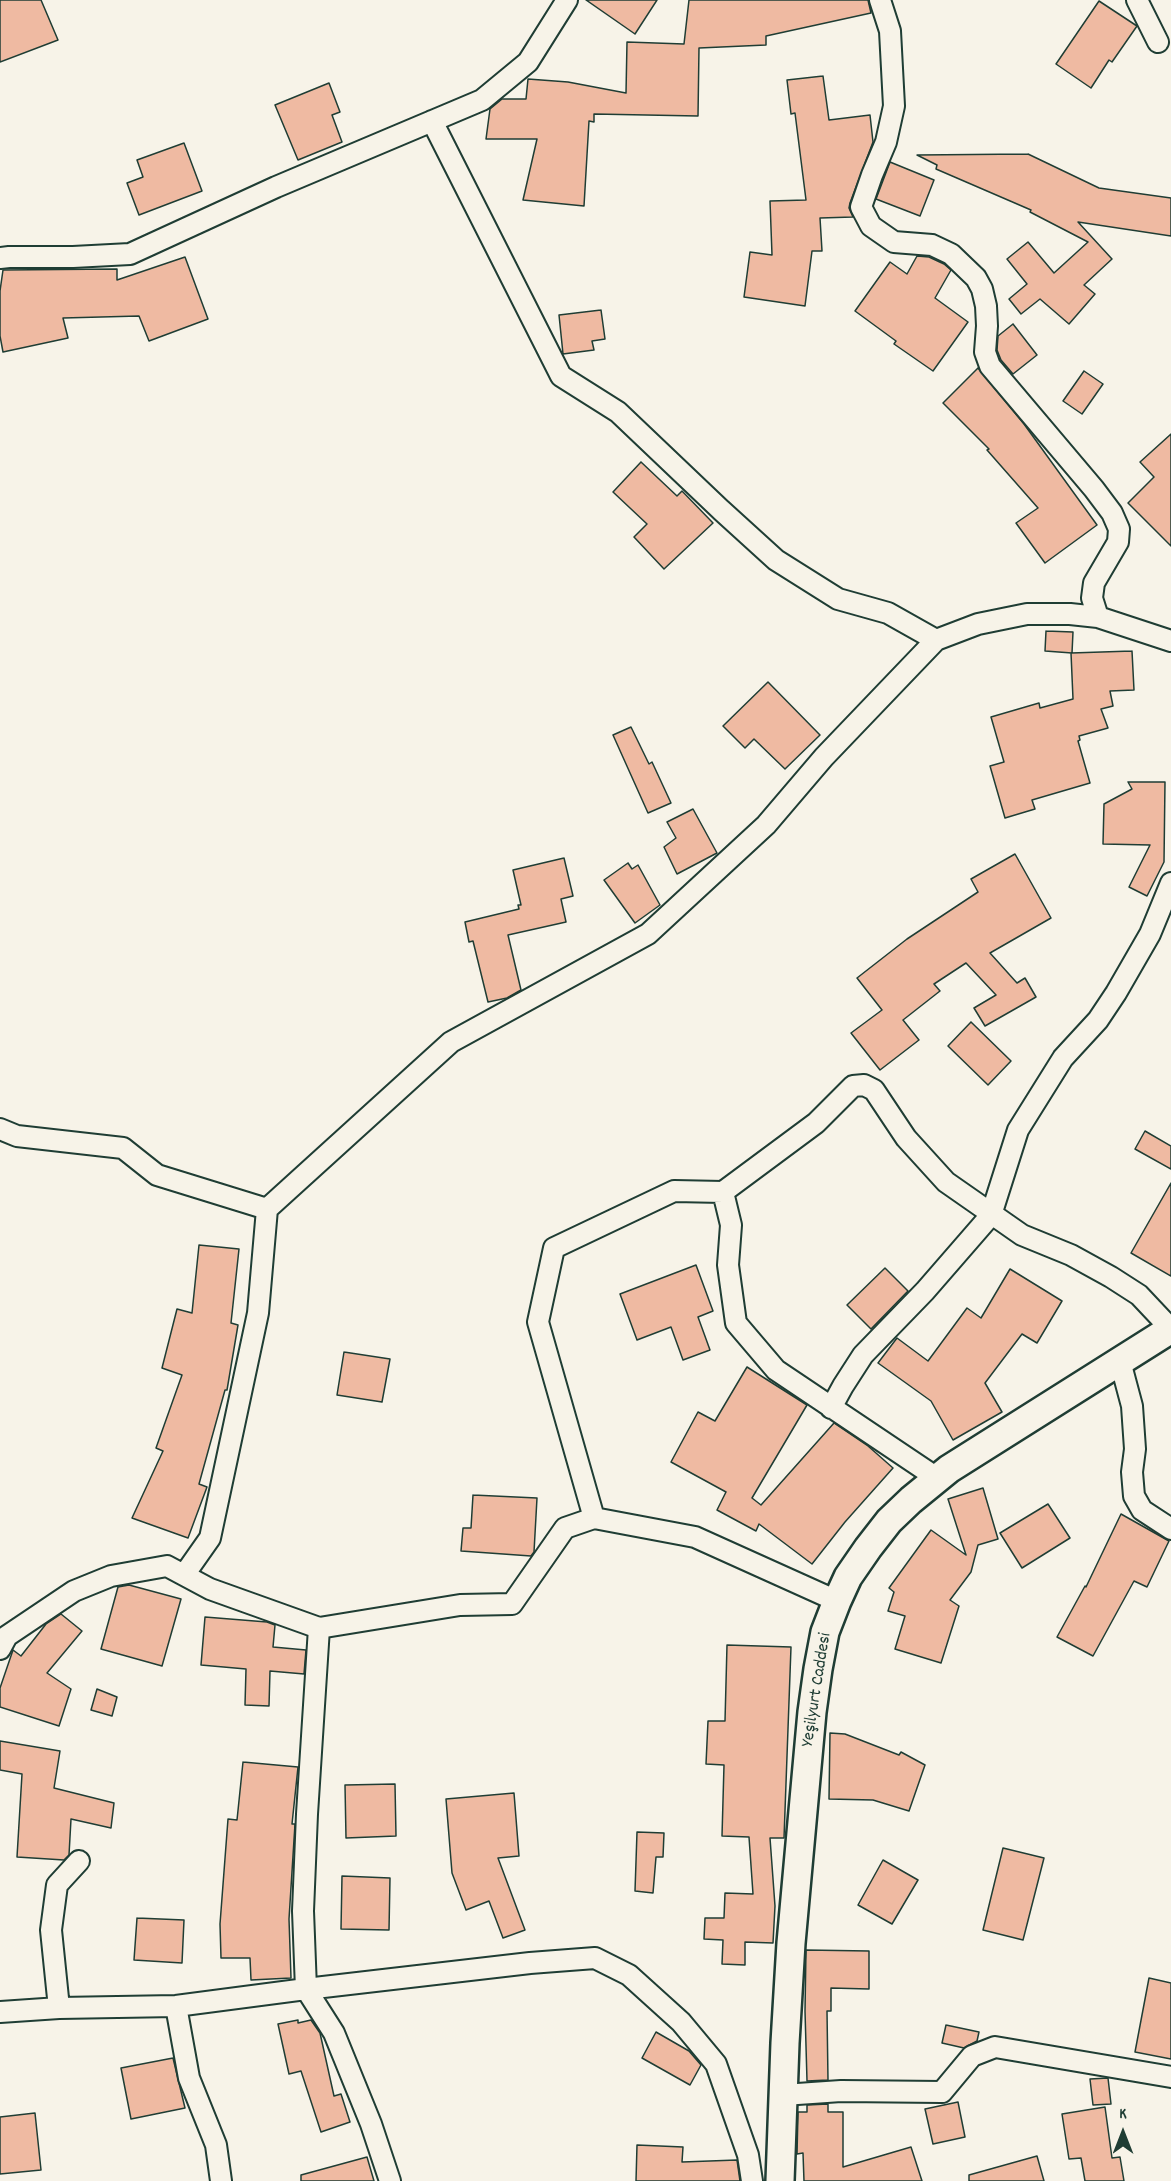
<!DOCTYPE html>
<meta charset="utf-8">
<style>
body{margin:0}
#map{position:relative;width:1171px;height:2181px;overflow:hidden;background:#f7f3e8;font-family:Dekko,sans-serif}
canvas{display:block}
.north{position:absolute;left:1093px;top:2103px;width:60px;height:60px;-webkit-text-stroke:4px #f7f3e8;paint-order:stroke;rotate:0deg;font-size:16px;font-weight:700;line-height:24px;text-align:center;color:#1f3d34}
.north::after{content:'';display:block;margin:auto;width:21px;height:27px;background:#1f3d34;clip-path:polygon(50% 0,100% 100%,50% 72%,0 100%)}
</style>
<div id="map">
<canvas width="1171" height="2181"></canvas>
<div class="north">K</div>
</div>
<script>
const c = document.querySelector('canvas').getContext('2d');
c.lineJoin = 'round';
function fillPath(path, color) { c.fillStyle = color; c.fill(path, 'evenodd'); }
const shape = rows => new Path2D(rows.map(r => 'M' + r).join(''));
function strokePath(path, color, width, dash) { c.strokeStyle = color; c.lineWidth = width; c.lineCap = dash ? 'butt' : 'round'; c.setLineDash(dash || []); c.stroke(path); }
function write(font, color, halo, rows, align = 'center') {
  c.font = font + ' Dekko,sans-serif'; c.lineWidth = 4.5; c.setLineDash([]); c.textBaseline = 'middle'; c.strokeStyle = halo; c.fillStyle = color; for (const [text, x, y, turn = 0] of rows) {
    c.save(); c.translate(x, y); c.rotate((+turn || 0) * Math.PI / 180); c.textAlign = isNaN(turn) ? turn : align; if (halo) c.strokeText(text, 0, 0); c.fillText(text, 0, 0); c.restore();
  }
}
const building = shape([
 [0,0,41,0,58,40,0,62,0,0],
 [586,0,657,0,635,34,586,0],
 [689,0,868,0,871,13,766,36,766,45,699,48,698,116,594,114,594,122,589,121,584,206,523,200,537,139,486,139,490,109,502,99,526,99,528,79,568,82,626,93,627,42,684,44,689,0],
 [1099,1,1137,26,1112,62,1109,60,1091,88,1056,64,1099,1],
 [823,76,829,120,870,115,873,142,850,203,849,208,853,217,820,218,822,251,812,251,805,306,744,297,750,252,772,255,770,201,806,200,795,113,791,114,787,80,823,76],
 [329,83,340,112,332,115,342,142,298,160,275,105,329,83],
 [184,143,202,191,139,215,127,183,143,177,137,160,184,143],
 [1028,154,1099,188,1171,198,1171,236,1078,222,1112,259,1084,285,1095,294,1069,324,1040,299,1021,314,1009,299,1027,284,1007,259,1028,242,1054,273,1088,242,1030,212,1031,210,936,169,937,165,917,155,1028,154],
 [890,162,934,180,920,216,876,199,890,162],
 [917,256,929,257,944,264,951,270,935,298,968,322,933,371,894,344,896,341,855,311,890,262,907,274,917,256],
 [185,257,208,319,149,341,139,316,63,318,68,338,3,352,0,336,0,291,3,270,117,269,117,280,185,257],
 [601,310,605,339,592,341,594,350,563,354,559,315,601,310],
 [1013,324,1037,355,1013,374,1001,360,997,350,998,336,1013,324],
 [978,368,1024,424,1097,525,1045,563,1016,523,1038,508,987,450,989,449,943,403,978,368],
 [1084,371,1103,384,1082,414,1063,401,1084,371],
 [1171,434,1171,546,1128,503,1154,477,1140,462,1171,434],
 [641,462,677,496,682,491,713,523,664,569,634,537,647,524,613,492,641,462],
 [1046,631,1073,632,1072,653,1045,651,1046,631],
 [1132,651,1134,690,1110,691,1113,706,1101,709,1108,728,1079,736,1080,740,1078,741,1090,783,1032,800,1035,809,1005,818,990,766,1004,762,991,717,1039,703,1040,708,1073,699,1071,653,1132,651],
 [768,682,820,735,785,769,754,739,745,748,723,726,768,682],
 [631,727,649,764,652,762,671,803,648,813,613,735,631,727],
 [1128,782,1165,782,1164,862,1147,896,1129,887,1150,845,1103,844,1104,804,1132,789,1128,782],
 [693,809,717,853,677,874,664,847,676,838,667,822,693,809],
 [1015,854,1051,918,990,953,1017,983,1025,978,1036,997,985,1026,974,1008,996,995,966,963,934,984,940,991,903,1020,919,1040,880,1070,851,1033,882,1010,857,978,907,939,978,892,971,879,1015,854],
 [564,858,573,896,561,899,566,922,508,935,521,990,507,998,488,1002,473,941,469,942,465,922,519,909,518,905,521,905,513,870,564,858],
 [628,863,632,869,638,865,660,905,635,923,604,880,628,863],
 [971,1022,1011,1061,988,1085,948,1046,971,1022],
 [1145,1131,1171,1146,1171,1169,1135,1149,1145,1131],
 [1171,1183,1171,1276,1131,1253,1171,1183],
 [199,1245,239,1249,231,1323,238,1325,227,1390,225,1390,199,1484,207,1487,188,1538,132,1518,163,1451,156,1448,182,1375,162,1368,177,1309,192,1313,199,1245],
 [696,1265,713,1311,698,1317,710,1350,683,1360,671,1327,637,1340,620,1294,696,1265],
 [885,1268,908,1291,871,1329,847,1305,885,1268],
 [1010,1269,1062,1301,1037,1343,1022,1334,985,1383,1002,1412,953,1440,931,1401,878,1363,897,1338,928,1361,967,1308,981,1318,1010,1269],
 [344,1352,390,1359,382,1402,337,1395,344,1352],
 [747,1367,807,1405,752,1498,761,1505,834,1423,868,1446,893,1468,845,1522,812,1564,759,1524,756,1531,717,1510,726,1492,671,1462,698,1412,715,1421,747,1367],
 [983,1488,998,1539,978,1545,971,1572,950,1600,959,1606,941,1663,895,1649,905,1616,888,1611,894,1592,889,1588,931,1530,966,1555,948,1499,983,1488],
 [473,1495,537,1498,534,1552,531,1556,461,1551,463,1528,471,1528,473,1495],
 [1048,1504,1070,1538,1022,1568,1000,1533,1048,1504],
 [1121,1514,1169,1541,1147,1587,1134,1581,1093,1656,1057,1637,1085,1586,1086,1587,1121,1514],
 [129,1585,181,1599,162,1666,101,1649,118,1587,129,1585],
 [61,1614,82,1631,47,1673,71,1689,59,1726,0,1707,0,1688,13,1650,21,1656,46,1624,61,1614],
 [205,1617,267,1622,275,1625,273,1647,306,1650,304,1674,270,1671,269,1706,245,1705,246,1669,201,1665,205,1617],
 [727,1645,791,1647,784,1838,770,1838,775,1906,773,1943,745,1942,745,1965,722,1964,723,1940,704,1939,705,1918,724,1918,725,1893,753,1894,749,1837,722,1836,724,1765,706,1764,708,1721,725,1721,727,1645],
 [97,1689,117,1697,112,1716,91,1710,97,1689],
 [830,1733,845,1734,899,1755,901,1752,925,1765,909,1811,873,1800,829,1799,830,1733],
 [0,1741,60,1751,54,1788,114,1803,111,1828,71,1819,69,1855,64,1860,17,1857,22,1774,0,1770,0,1741],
 [243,1762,298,1767,292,1824,295,1824,289,1919,291,1978,251,1980,250,1958,221,1958,220,1924,228,1819,237,1820,243,1762],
 [395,1784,396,1836,346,1838,345,1785,395,1784],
 [514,1793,519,1856,498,1858,525,1930,503,1938,489,1901,466,1910,452,1873,446,1799,514,1793],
 [637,1832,664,1833,663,1857,656,1857,653,1893,635,1891,637,1832],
 [1003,1848,1044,1858,1023,1940,983,1930,1003,1848],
 [883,1860,918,1880,892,1924,858,1905,883,1860],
 [342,1876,390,1878,389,1930,341,1929,342,1876],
 [137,1918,184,1920,182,1963,134,1960,137,1918],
 [806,1950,869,1951,869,1989,831,1988,831,2011,827,2011,828,2080,807,2081,805,2011,806,1950],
 [1149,1978,1171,1983,1171,2059,1135,2052,1149,1978],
 [298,2020,298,2023,311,2020,320,2033,334,2096,341,2094,350,2122,321,2132,301,2071,289,2074,278,2024,298,2020],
 [946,2025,979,2032,977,2041,964,2048,942,2043,946,2025],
 [656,2032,689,2051,701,2065,690,2085,642,2058,656,2032],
 [173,2058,185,2108,131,2119,121,2068,173,2058],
 [1108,2078,1111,2104,1093,2105,1090,2079,1108,2078],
 [958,2102,965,2137,933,2144,925,2109,958,2102],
 [828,2104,828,2112,843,2112,843,2167,911,2147,922,2181,804,2181,803,2153,797,2154,798,2112,807,2112,807,2105,828,2104],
 [1105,2107,1112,2158,1120,2157,1124,2181,1085,2181,1081,2158,1069,2159,1062,2114,1105,2107],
 [35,2113,41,2170,0,2174,0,2117,35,2113],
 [637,2145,683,2147,682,2162,737,2160,740,2181,636,2181,637,2145],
 [1037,2156,1044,2181,969,2181,969,2175,1037,2156],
 [367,2157,374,2181,301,2181,301,2175,367,2157]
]);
const minor = shape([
 [880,0,890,31,894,106,886,142,872,175,861,207,871,226,894,242,932,245,951,254,976,278,982,289,986,306,987,326,985,352,990,366,1094,489,1112,513,1119,529,1118,542,1094,583,1092,598,1098,617,1171,641],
 [1137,0,1158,42],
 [432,121,561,376,618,412,721,510,776,560,838,599,888,613,936,640,978,624,1027,614,1070,614,1098,617],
 [0,258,9,257,73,257,130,254,276,187,482,100,528,62,567,0],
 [0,1129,17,1136,123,1148,157,1175,267,1209],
 [723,1192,731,1225,728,1265,736,1323,776,1370,937,1478],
 [1120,1361,1132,1406,1135,1449,1132,1472,1134,1496,1142,1510,1171,1529],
 [831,1408,843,1386,863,1355,925,1291,991,1215,1018,1130,1063,1058,1098,1020,1116,993,1150,934,1171,883],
 [594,1518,538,1322,554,1248,674,1191,723,1192,816,1123,853,1086,864,1085,874,1090,906,1138,946,1182,1022,1235,1071,1255,1111,1277,1139,1295,1171,1329],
 [184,1575,210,1538,258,1313,267,1209,451,1042,648,934,766,825,824,757,936,640],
 [319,1628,307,1814,303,1911,306,1989,334,2033,371,2124,390,2181],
 [0,1649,7,1636,74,1591,111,1576,167,1566,210,1589,319,1628,460,1605,512,1604,565,1528,594,1518,695,1537,837,1601],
 [176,2006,189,2078,216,2145,221,2181],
 [59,2008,51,1930,57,1885,79,1861],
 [0,2012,59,2008,176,2006,306,1989,530,1963,595,1958,629,1975,681,2022,716,2064,748,2155,752,2181],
 [783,2095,841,2091,942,2092,972,2056,995,2047,1171,2077]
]);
const secondary = shape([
 [780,2181,785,2043,791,1943,812,1712,818,1669,825,1632,837,1601,848,1577,868,1548,889,1521,911,1500,949,1469,1171,1329]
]);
const streetNames = [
 ["Yeşilyurt Caddesi",818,1690,-81]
];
fillPath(building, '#efbaa2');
strokePath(building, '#1f3d34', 1.5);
strokePath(minor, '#1f3d34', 24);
strokePath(secondary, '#1f3d34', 32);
strokePath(minor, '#f7f3e8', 20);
strokePath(secondary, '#f7f3e8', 27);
write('18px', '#1f3d34', '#f7f3e8', streetNames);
</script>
